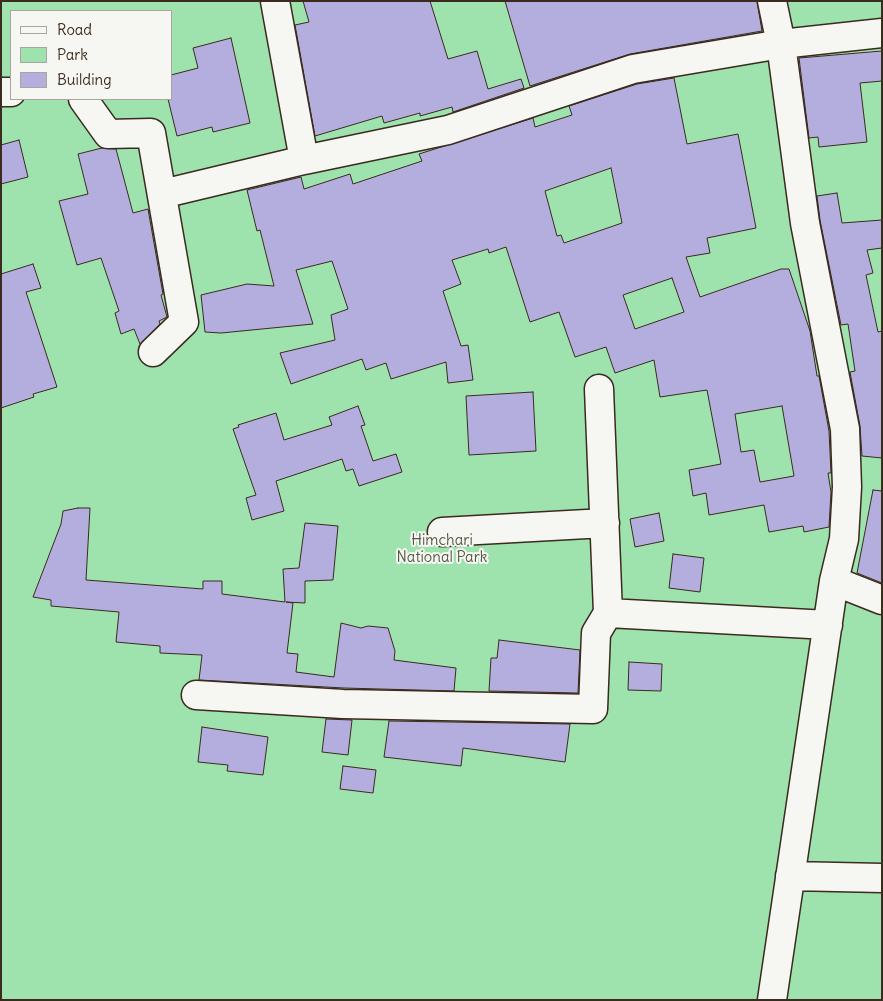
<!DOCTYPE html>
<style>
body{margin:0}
#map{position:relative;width:883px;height:1001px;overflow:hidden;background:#e9e8ee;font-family:Delius,sans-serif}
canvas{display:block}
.frame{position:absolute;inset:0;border:2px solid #3b2a1e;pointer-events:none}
.legend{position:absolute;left:10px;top:10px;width:162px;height:90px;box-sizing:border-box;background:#f6f6f2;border:1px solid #aba49d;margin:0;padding:6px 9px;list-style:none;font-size:15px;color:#3b2a1e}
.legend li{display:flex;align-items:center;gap:10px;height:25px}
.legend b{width:25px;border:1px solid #aba49d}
</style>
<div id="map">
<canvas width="883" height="1001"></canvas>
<div class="frame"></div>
<ul class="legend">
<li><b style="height:6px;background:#f6f6f2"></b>Road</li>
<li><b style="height:14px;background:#9ee3ae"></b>Park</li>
<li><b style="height:14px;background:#b4aedf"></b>Building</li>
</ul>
</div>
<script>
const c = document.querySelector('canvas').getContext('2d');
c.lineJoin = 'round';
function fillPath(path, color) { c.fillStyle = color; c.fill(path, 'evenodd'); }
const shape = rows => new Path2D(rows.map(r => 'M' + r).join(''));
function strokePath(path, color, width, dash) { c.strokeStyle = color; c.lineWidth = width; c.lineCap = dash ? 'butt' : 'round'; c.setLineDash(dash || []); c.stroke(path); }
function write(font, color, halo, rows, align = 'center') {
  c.font = font + ' Delius,sans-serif'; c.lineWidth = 4; c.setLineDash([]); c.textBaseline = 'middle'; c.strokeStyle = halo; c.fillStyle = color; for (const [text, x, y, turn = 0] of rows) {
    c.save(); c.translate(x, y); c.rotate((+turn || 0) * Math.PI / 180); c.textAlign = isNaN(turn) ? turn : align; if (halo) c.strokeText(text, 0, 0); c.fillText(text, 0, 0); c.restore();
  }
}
const green = shape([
 [1,1,882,1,882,1000,1,1000],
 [11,11,171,11,171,99,11,99]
]);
const building = shape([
 [303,1,430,1,448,59,477,51,488,89,521,79,524,88,453,112,452,107,420,116,420,113,384,123,382,116,315,136,295,25,309,22,303,1],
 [505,1,757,1,762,31,630,54,530,86,505,1],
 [231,38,250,123,213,132,212,127,177,136,168,99,171,99,171,75,198,68,193,48,231,38],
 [882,51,882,81,860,83,867,142,819,147,818,137,809,138,799,58,882,51],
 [674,78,687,144,738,134,756,228,707,238,710,253,686,257,700,297,781,269,789,269,810,331,817,376,819,376,829,431,831,473,828,473,831,492,829,527,804,532,803,526,769,532,764,505,709,515,706,493,693,496,689,470,721,464,707,390,660,397,654,360,615,373,606,347,575,357,559,312,530,322,506,247,489,253,488,249,452,260,461,284,443,291,461,346,468,345,473,380,448,383,446,362,391,379,386,363,366,370,362,359,291,384,280,353,335,340,331,315,348,309,332,261,296,270,313,324,221,333,205,332,201,295,247,284,274,286,260,230,257,231,247,190,301,177,304,189,350,174,353,184,422,161,419,154,533,118,535,127,572,115,569,106,637,84,674,78],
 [611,168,622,223,564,243,561,235,557,236,545,191,611,168],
 [672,278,684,312,635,329,623,295,672,278],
 [782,406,794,476,760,482,754,450,741,452,735,414,782,406],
 [19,140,28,177,1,184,1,145,19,140],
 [102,148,116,149,133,213,148,209,163,294,161,295,167,317,159,321,160,324,140,344,134,329,121,334,115,313,119,311,101,258,77,265,59,201,88,194,78,154,102,148],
 [837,193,842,223,882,220,882,248,867,250,873,273,866,275,878,332,882,331,882,458,862,456,860,426,850,372,855,371,848,324,841,325,820,220,817,196,837,193],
 [33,264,41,288,26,292,57,387,33,394,34,397,1,408,1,274,33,264],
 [533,392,536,451,469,455,466,396,533,392],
 [358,406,365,425,361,426,373,461,396,454,402,472,359,486,353,469,346,471,342,459,276,481,284,511,252,520,246,498,256,495,233,429,239,427,238,425,276,413,284,440,332,425,329,417,358,406],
 [873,490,882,491,882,583,857,573,873,490],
 [78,508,90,508,86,580,203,589,203,581,222,581,222,594,285,602,283,569,299,568,305,523,338,526,333,580,305,581,305,603,286,602,293,603,287,653,298,654,296,672,334,677,341,623,361,628,368,626,388,628,395,651,394,660,456,668,454,691,344,688,199,680,202,655,160,653,160,646,116,642,119,612,51,606,51,600,33,597,61,524,63,511,78,508],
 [659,513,664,541,635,547,630,519,659,513],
 [673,554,704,558,700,592,669,588,673,554],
 [499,640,580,650,578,693,489,691,491,658,497,658,499,640],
 [629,662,662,664,661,691,628,690,629,662],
 [326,719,352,720,348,755,322,752,326,719],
 [389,721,570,724,565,762,463,748,461,766,384,757,389,721],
 [202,727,268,737,263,775,227,771,228,765,198,762,202,727],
 [343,766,376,770,373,793,340,789,343,766]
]);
const minor = shape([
 [275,1,304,160],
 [1,92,11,92],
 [83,99,108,134,151,133,184,322,153,352],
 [162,194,304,160,448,130,633,69,781,44,882,33],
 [599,389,608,613,828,625],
 [442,532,605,523],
 [834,581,882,600],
 [196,695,343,704,593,709,596,633,608,613],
 [790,876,882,878],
 [772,1000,834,581,844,539,847,487,845,429,805,223,781,44,772,1]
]);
const parkNames = [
 ["Himchari",442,541],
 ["National Park",442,558]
];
fillPath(green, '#9ee3ae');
fillPath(building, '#b4aedf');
strokePath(building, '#3b2a1e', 1);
strokePath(minor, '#3b2a1e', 31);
strokePath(minor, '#f6f6f2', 28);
write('15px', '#545842', '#f6f6f2', parkNames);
</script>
